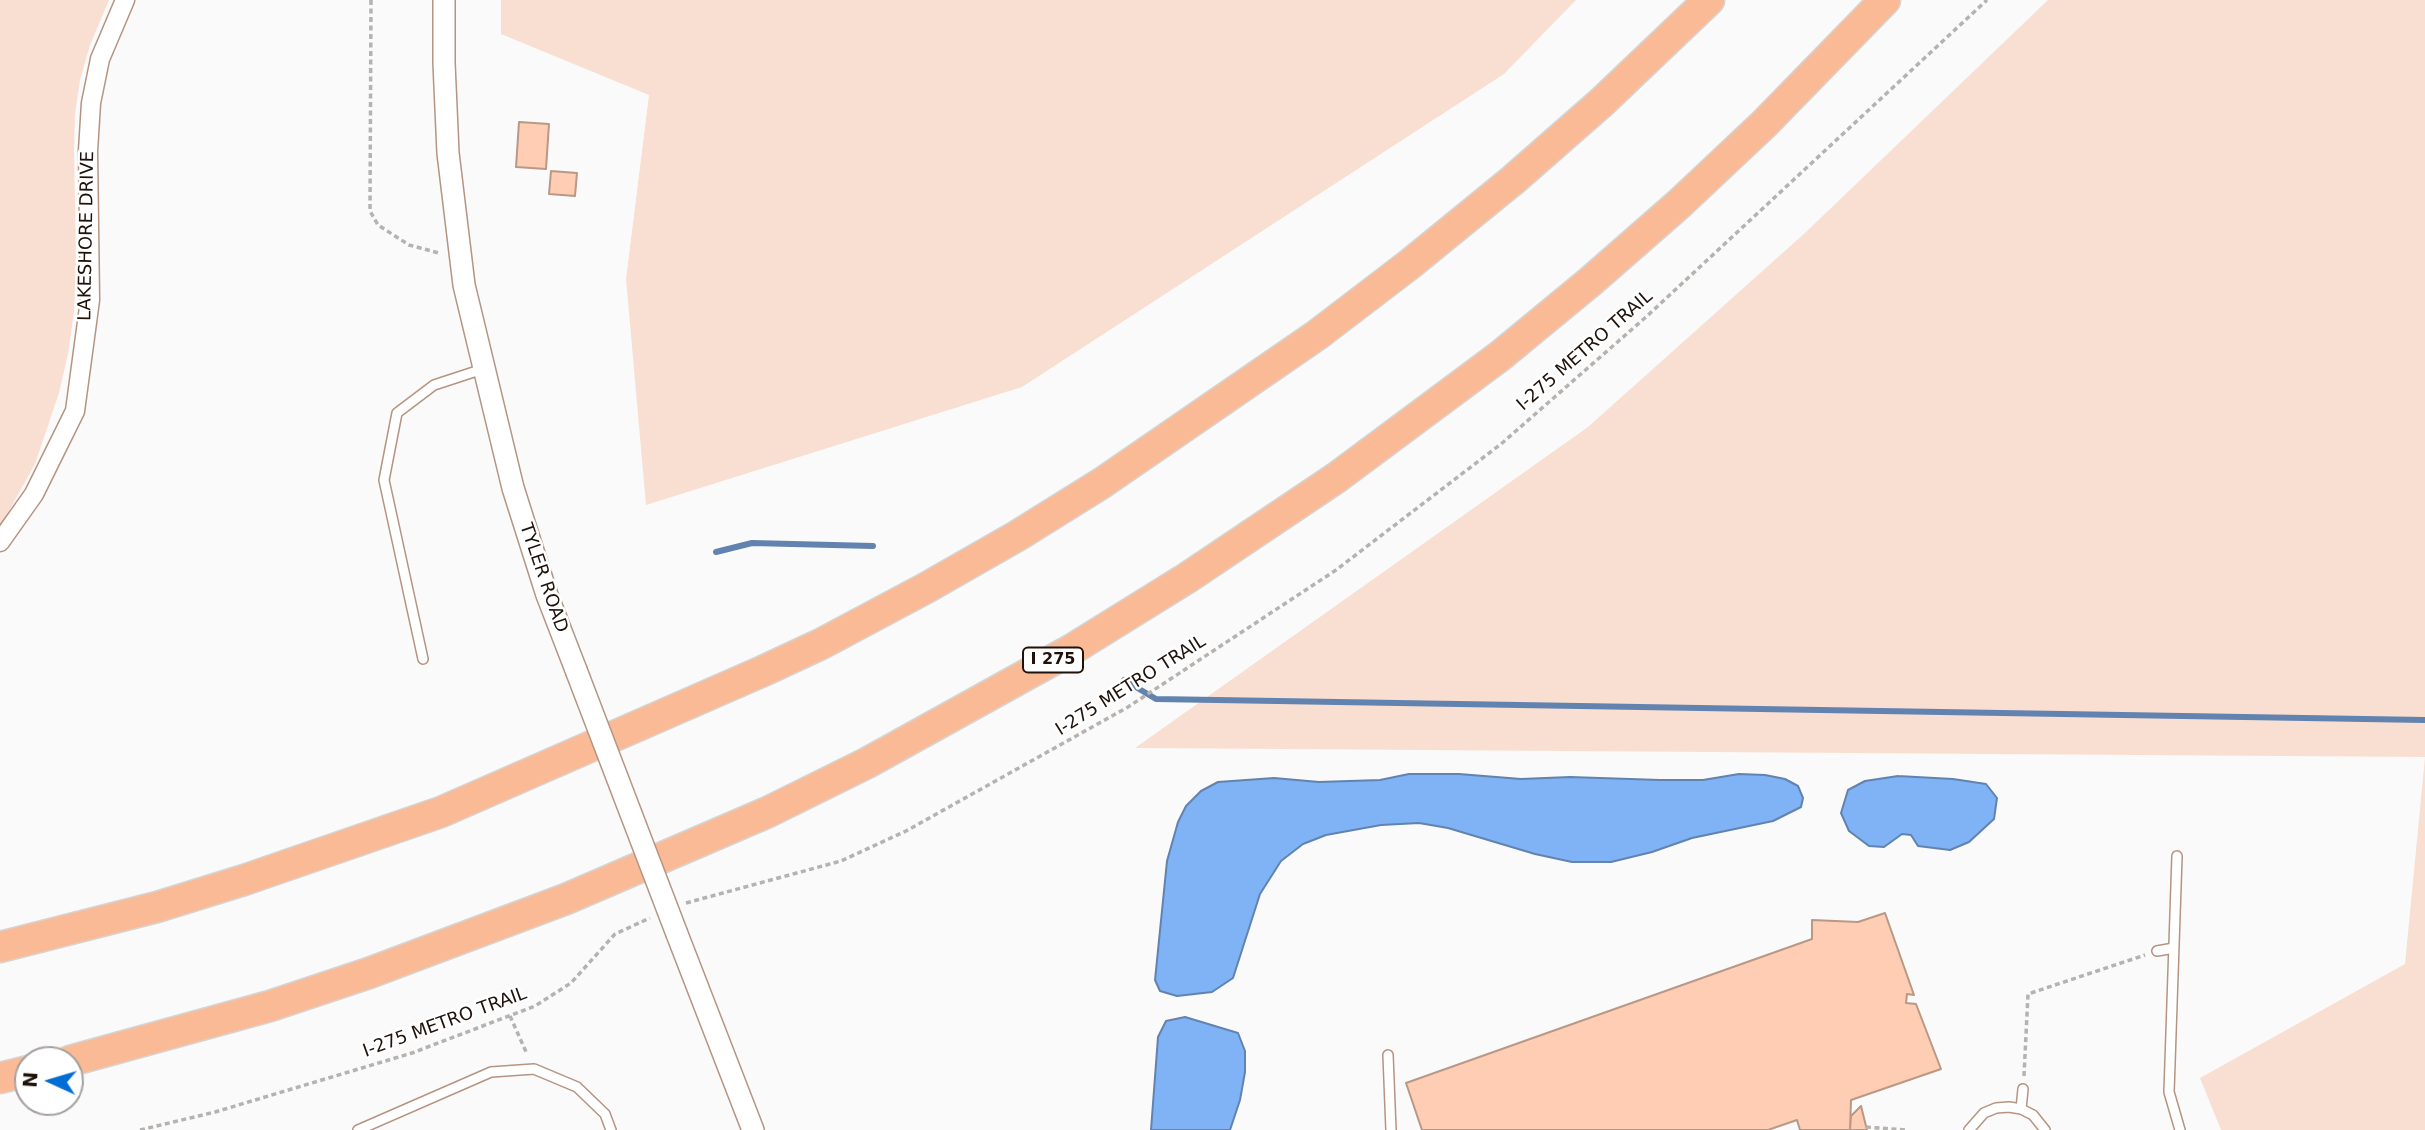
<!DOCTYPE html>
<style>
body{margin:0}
#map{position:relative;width:2425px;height:1130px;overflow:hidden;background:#fafafa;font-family:"DejaVu Sans",sans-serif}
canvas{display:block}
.north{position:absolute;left:14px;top:1046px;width:70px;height:70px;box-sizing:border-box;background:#fff;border:2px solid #a5a09d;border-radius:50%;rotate:274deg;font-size:19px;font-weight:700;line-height:28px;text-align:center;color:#1e120b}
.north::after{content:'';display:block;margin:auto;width:24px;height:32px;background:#006dd5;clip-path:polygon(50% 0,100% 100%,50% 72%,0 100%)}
</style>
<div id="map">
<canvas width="2425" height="1130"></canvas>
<div class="north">N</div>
</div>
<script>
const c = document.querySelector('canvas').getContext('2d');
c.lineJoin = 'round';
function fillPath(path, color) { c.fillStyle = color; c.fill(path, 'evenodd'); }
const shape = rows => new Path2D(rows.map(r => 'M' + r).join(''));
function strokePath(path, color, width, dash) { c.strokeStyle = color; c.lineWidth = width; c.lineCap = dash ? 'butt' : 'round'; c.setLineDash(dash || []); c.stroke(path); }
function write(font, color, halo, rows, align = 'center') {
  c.font = font + ' "DejaVu Sans",sans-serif'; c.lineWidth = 5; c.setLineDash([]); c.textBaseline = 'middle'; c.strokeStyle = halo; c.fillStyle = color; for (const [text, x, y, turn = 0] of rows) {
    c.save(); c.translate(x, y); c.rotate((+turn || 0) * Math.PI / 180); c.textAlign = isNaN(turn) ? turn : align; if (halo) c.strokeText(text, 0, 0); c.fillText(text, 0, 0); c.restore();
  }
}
const green = shape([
 [0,0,109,0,90,45,80,80,75,114,74,150,76,259,74,312,68,354,59,393,35,464,0,527],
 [501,0,1576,0,1504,74,1022,387,646,505,626,279,649,95,501,34],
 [2048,0,2425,0,2425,1130,2221,1130,2200,1078,2405,964,2425,757,1135,748,1588,427,1806,232]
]);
const water = shape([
 [1409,774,1459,774,1521,779,1570,777,1660,780,1703,780,1739,774,1765,775,1785,779,1798,786,1803,798,1801,807,1773,821,1692,838,1652,852,1611,862,1572,862,1535,854,1448,828,1419,823,1381,825,1326,835,1303,844,1281,861,1260,894,1233,978,1212,992,1177,996,1160,991,1155,980,1167,861,1178,822,1186,806,1201,791,1218,782,1274,778,1319,782,1380,780,1409,774],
 [1898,776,1953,779,1986,784,1997,798,1994,819,1969,842,1950,850,1918,846,1911,835,1902,834,1884,847,1869,846,1849,831,1841,813,1848,790,1865,781,1898,776],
 [1185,1017,1238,1033,1245,1051,1245,1072,1240,1100,1230,1130,1151,1130,1158,1037,1166,1021,1185,1017]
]);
const stream = shape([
 [716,552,752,543,873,546],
 [1124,680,1156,699,2425,720]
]);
const building = shape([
 [519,122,549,124,546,169,516,167,519,122],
 [551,171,577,173,575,196,549,194,551,171],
 [1885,913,1914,995,1907,994,1906,1003,1916,1004,1941,1069,1851,1100,1850,1130,1800,1130,1797,1120,1768,1130,1422,1130,1406,1083,1812,939,1812,920,1858,922,1885,913],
 [1861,1106,1867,1130,1850,1130,1851,1116,1861,1106]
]);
const path = shape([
 [371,0,370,211,378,225,409,245,439,253],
 [686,903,841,861,906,831,1128,707,1336,570,1501,444,1646,317,1987,0],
 [510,1016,527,1054],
 [2024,1076,2028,994,2145,955],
 [1866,1127,1906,1130],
 [140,1130,215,1112,412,1053,535,1006,571,983,615,934,650,918]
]);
const service = shape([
 [423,659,384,480,397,413,434,385,483,369],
 [2177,856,2169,1092,2180,1130],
 [2157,951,2174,948],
 [1388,1055,1391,1130],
 [2021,1109,2023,1089],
 [358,1130,491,1072,534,1069,577,1087,605,1114,611,1130],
 [1969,1130,1984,1113,1996,1108,2009,1107,2021,1109,2033,1115,2045,1130]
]);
const minor = shape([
 [0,542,34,494,75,411,90,300,88,151,91,103,100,59,125,0]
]);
const tertiary = shape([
 [444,0,444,63,448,153,464,285,513,488,547,595,576,670],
 [677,934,753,1130]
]);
const motorway = shape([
 [0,947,157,907,244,880,441,812,763,671,821,644,926,588,1017,536,1102,483,1317,335,1410,264,1513,180,1602,102,1709,0],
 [70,1061,270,1006,369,973,566,899,768,812,867,763,1071,650,1187,578,1336,478,1500,356,1591,281,1679,204,1764,124,1885,0],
 [0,1078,28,1071]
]);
const tertiaryBridge = shape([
 [576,670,677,934]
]);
const shields = [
 [1053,660,60]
];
const shieldNames = [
 ["I 275",1053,660]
];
const streetNames = [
 ["LAKESHORE DRIVE",87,236,-89],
 ["I-275 METRO TRAIL",1585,351,-41],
 ["TYLER ROAD",543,578,71],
 ["I-275 METRO TRAIL",1131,686,-32],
 ["I-275 METRO TRAIL",445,1023,-20]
];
fillPath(green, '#f9dfd1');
fillPath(water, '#7fb3f5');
strokePath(water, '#6283af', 2);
strokePath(stream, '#6283af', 6);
fillPath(building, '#fecdb3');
strokePath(building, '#b99886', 2);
strokePath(service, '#b59482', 12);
strokePath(minor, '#b59482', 21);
strokePath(tertiary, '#b59482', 24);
strokePath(motorway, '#d6d4d3', 33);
strokePath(path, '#b5b2b0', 3.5, [5, 3.5]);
strokePath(service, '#fff', 9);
strokePath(minor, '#fff', 18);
strokePath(tertiary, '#fff', 21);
strokePath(motorway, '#fbba96', 30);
strokePath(tertiaryBridge, '#b59482', 24, []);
strokePath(tertiaryBridge, '#fff', 21);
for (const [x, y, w] of shields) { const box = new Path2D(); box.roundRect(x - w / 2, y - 12.5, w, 25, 5); c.fillStyle = '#fff'; c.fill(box); strokePath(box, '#1e120b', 2); }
write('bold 16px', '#1e120b', null, shieldNames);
write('18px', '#1e120b', '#fff', streetNames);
</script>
